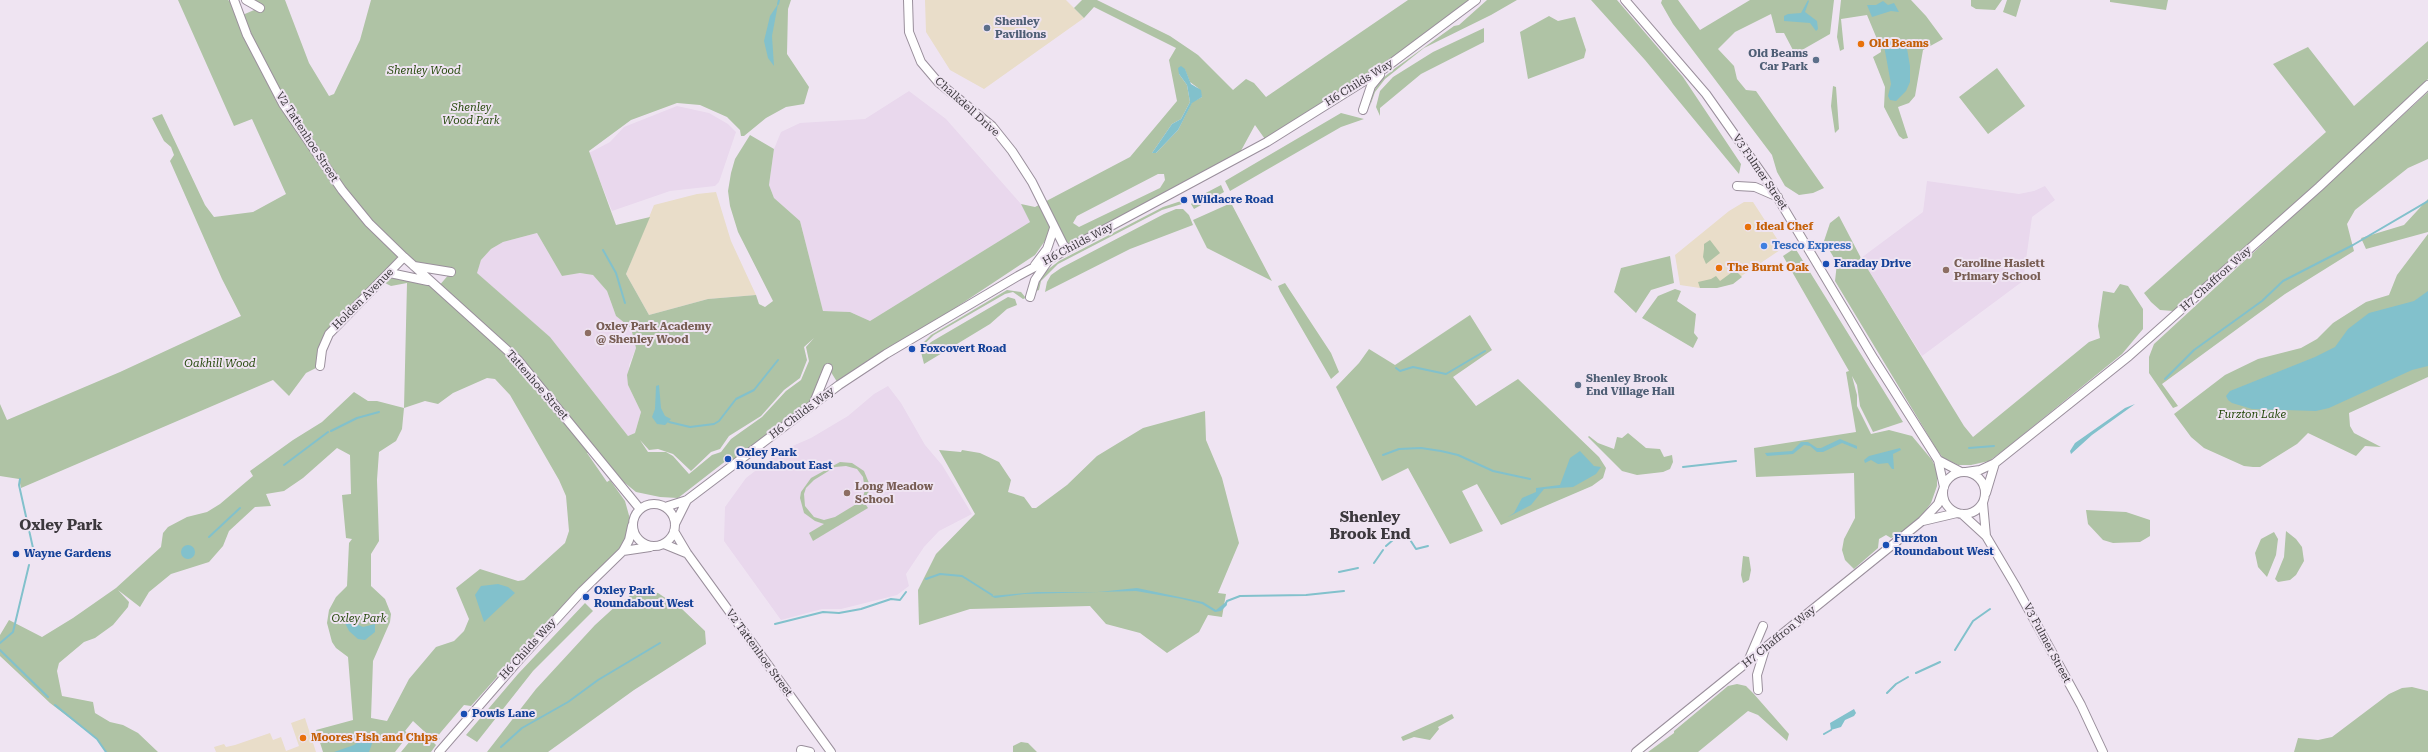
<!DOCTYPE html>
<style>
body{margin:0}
canvas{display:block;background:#efe4f2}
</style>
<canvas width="2428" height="752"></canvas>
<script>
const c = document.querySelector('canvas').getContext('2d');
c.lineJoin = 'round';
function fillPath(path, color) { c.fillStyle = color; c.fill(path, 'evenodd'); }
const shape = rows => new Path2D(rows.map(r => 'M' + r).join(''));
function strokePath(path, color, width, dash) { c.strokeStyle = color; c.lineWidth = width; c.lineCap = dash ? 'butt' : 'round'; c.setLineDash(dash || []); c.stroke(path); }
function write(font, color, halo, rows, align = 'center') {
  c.font = font + ' "Roboto Serif",serif'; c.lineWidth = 4; c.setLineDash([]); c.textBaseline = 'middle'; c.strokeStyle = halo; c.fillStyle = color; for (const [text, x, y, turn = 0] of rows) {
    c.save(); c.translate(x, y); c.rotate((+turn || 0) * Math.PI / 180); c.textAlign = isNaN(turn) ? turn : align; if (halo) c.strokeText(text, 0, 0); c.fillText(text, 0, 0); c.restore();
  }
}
const commercial = shape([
 [925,0,1066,0,1084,18,984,89,950,70,926,32],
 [716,192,731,241,756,295,708,299,649,315,626,274,654,205,697,194],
 [1744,202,1753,202,1783,248,1728,285,1700,288,1680,285,1675,255,1729,211],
 [305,718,316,752,216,752,214,747,224,744,226,747,235,745,270,733,273,740,281,737,286,751,299,746,291,723]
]);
const built = shape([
 [909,91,946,119,1021,204,1030,222,870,321,850,312,823,311,800,221,774,198,769,185,774,149,781,132,800,123,865,119],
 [677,106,709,113,728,124,736,132,719,182,715,186,670,191,612,211,589,153,610,142,624,127],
 [1927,181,2019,194,2034,191,2045,186,2055,200,2032,217,2023,281,1922,356,1861,258,1923,212],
 [537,233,562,276,580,273,593,275,607,291,616,316,631,328,636,348,629,365,628,385,641,412,635,433,628,436,550,337,476,273,481,260,491,249,503,242],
 [888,386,901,403,925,445,942,465,972,514,939,531,924,547,906,574,909,586,897,595,841,609,822,609,781,620,724,541,725,507,746,478,781,451,811,438,848,416,874,394]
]);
const green = shape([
 [178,0,228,0,237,7,240,16,259,8,246,0,285,0,309,63,329,96,334,94,360,40,371,0,791,0,788,9,787,54,809,87,804,104,786,107,766,118,744,136,741,136,740,130,727,117,700,105,677,103,631,120,589,151,616,225,650,217,626,274,649,315,708,299,756,295,759,304,765,307,773,301,738,232,730,206,728,191,731,173,735,159,750,135,774,149,769,185,774,198,800,221,823,311,850,312,870,321,1030,222,1021,204,1035,207,1130,157,1177,101,1169,60,1176,48,1094,7,1084,18,1074,8,1082,0,1097,0,1170,36,1198,55,1233,90,1246,79,1254,83,1266,97,1408,0,1476,0,1416,46,1267,142,1255,125,1237,158,1066,250,1054,228,1035,255,839,385,829,369,812,406,732,467,727,460,678,498,660,497,636,492,625,483,621,486,595,454,587,453,607,482,610,480,625,501,630,519,628,534,622,547,513,659,471,706,464,705,441,732,438,736,440,739,434,743,436,745,431,752,401,752,415,735,421,740,426,733,413,721,405,731,409,734,395,752,323,752,316,730,353,720,348,657,336,648,332,642,327,623,329,610,336,597,347,586,349,543,352,539,346,538,342,495,351,494,350,455,337,448,303,478,284,491,266,494,271,506,255,507,229,531,223,546,209,562,171,574,149,592,140,607,118,590,129,602,128,607,113,625,95,638,84,642,59,663,57,671,62,696,93,702,95,713,110,722,123,725,138,733,158,752,106,752,97,739,50,703,0,656,0,635,9,620,42,637,73,618,116,588,161,547,163,533,168,527,187,517,207,512,220,504,253,476,250,471,293,440,322,422,354,392,368,401,377,401,404,408,407,283,391,286,381,281,329,334,320,366,306,373,289,396,273,380,21,488,19,479,0,476,0,404,7,420,120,372,241,316,222,279,170,161,174,155,171,147,164,141,152,118,162,114,205,205,214,217,253,212,286,194,252,119,234,126],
 [1185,70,1190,82,1198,88,1202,97,1192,102,1178,130,1156,153,1152,153,1172,124,1181,119,1190,102,1187,85,1179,74],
 [1158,174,1164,174,1165,180,1160,188,1079,227,1073,223,1077,216],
 [537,233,562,276,580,273,593,275,607,291,616,316,631,328,636,348,627,375,628,385,641,412,635,433,628,436,550,337,477,273,481,260,491,249,503,242],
 [404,258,413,266,451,272,438,287,390,272],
 [814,338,806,347,809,361,801,380,786,391,762,417,731,439,721,452,712,455,689,474,673,456,666,452,648,452,640,440,649,450,658,449,673,454,691,471,711,452,720,449,729,436,761,416,784,390,800,378,807,360,804,347],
 [487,378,495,379,510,395,559,480,566,496,569,531,565,543,524,580,518,581,480,569,456,588,469,619,464,631,454,641,436,647,409,679,387,721,371,718,373,661,390,622,391,614,385,599,371,586,371,554,379,541,377,480,379,452,396,441,402,429,404,408,425,401,438,404,453,393],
 [1487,0,1517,0,1491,15,1424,48,1385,79,1375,92,1370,106,1373,92,1383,78,1394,69,1454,26,1459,25],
 [1591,0,1617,0,1683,77,1741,164,1739,174,1645,60],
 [1662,0,1678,0,1700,30,1750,0,1834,0,1830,34,1795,54,1784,33,1776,33,1771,14,1735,32,1718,49,1734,66,1737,79,1746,90,1756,91,1824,188,1813,193,1799,195,1785,186,1777,172,1772,155,1673,24,1661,3],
 [1841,0,1911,0,1926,16,1943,39,1923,50,1915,96,1909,103,1898,107,1908,138,1903,139,1899,136,1884,107,1885,87,1873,57,1881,52,1880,39,1877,39,1867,15,1841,19,1844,49,1840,51,1837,37],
 [1971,0,2002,0,1995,10,1976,9,1971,6],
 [2007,0,2021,0,2016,17,2003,12],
 [2110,0,2168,0,2166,10,2110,2],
 [1549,16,1558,21,1575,17,1586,50,1584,58,1528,79,1520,32],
 [1484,28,1484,42,1421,74,1380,108,1380,116,1376,107,1380,91,1393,77,1433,52],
 [2428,41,2428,79,2310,190,2173,311,2160,310,2151,302,2144,293,2326,132,2273,64,2308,47,2354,106],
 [1997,68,2025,106,1988,134,1959,97],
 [1833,86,1836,87,1839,129,1835,133,1831,106],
 [2428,92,2428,159,2408,168,2355,210,2347,224,2354,251,2285,294,2162,384,2178,406,2173,408,2149,373,2149,357,2154,344],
 [1341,113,1364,119,1341,127,1230,191,1225,181],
 [1221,185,1224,192,1194,209,1191,204,1200,196],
 [2428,199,2428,232,2366,249,2361,238,2404,225],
 [1181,201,1182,204,1162,210,1058,264,1041,281,1039,290,1036,291,1040,279,1046,271,1059,261,1163,207],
 [1231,203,1272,281,1207,248,1193,220],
 [1176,209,1183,209,1189,215,1193,225,1130,249,1045,292,1047,282,1051,275,1061,268,1164,214],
 [1839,216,1861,258,1964,426,1973,437,2089,342,2100,338,2098,326,2103,291,2114,293,2120,284,2128,286,2143,309,2143,329,2122,354,2004,450,1989,461,1971,465,1958,465,1943,458,1937,450,1835,281,1837,263,1824,241,1830,223],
 [2428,234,2428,377,2349,413,2350,426,2354,433,2381,447,2365,446,2356,456,2308,433,2297,444,2260,467,2253,467,2244,466,2204,448,2191,437,2174,414,2225,375,2258,359,2301,348,2317,339,2333,323,2366,302,2389,295,2397,275],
 [1710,240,1720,253,1706,264,1703,257,1704,249,1704,244],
 [1795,248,1903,422,1873,432,1860,406,1857,385,1852,376,1857,395,1857,406,1871,434,1889,430,1912,436,1932,460,1937,471,1937,486,1931,503,1920,518,1898,535,1891,538,1886,535,1879,539,1878,548,1854,569,1845,560,1842,550,1844,539,1855,518,1854,473,1756,477,1754,448,1856,432,1846,372,1849,371,1783,256],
 [1670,256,1674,283,1651,290,1636,313,1614,292,1621,268],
 [1735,270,1742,277,1733,284,1717,288,1700,288,1698,282,1711,279,1716,276,1720,281],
 [1285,283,1331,353,1339,372,1331,379,1280,291,1278,286],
 [1675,289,1681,291,1677,301,1696,314,1694,333,1698,338,1693,348,1642,318,1658,296],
 [1007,290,1021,292,1026,298,1023,299,1013,292,1005,294,934,335,920,348,922,344,931,335],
 [1008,297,1015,299,1017,305,1007,309,990,324,924,364,921,352,931,342],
 [1470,315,1492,350,1453,377,1476,406,1518,379,1599,457,1606,468,1603,478,1592,486,1501,525,1477,484,1462,491,1483,531,1450,544,1408,468,1382,481,1336,387,1359,363,1369,349,1395,365],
 [1205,411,1206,440,1222,478,1239,543,1218,593,1226,594,1222,617,1208,615,1199,632,1167,653,1140,633,1106,624,1090,606,970,609,919,625,918,590,936,554,975,514,939,450,961,452,962,450,980,453,999,462,1011,480,1008,492,1024,497,1032,508,1036,508,1067,485,1097,456,1143,428],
 [1628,433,1646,448,1660,449,1664,457,1672,455,1673,462,1670,469,1663,472,1637,475,1622,471,1588,437,1589,436,1598,443,1614,449,1617,437,1622,438],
 [840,462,852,463,864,471,869,483,869,491,864,502,868,508,813,541,809,533,824,524,815,521,804,513,800,498,801,492,811,478],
 [846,466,857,469,863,477,865,490,863,497,858,503,835,517,824,520,814,517,805,506,804,494,806,488,814,480,835,467],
 [2086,510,2126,512,2150,520,2150,536,2140,542,2113,543,2103,540,2088,524],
 [2286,531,2296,539,2302,547,2304,561,2296,575,2290,580,2278,582,2275,579,2284,557],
 [2274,532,2278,539,2276,555,2267,577,2258,567,2255,553,2261,539],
 [1743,556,1749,557,1751,570,1749,580,1743,583,1741,575],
 [647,591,658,593,682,609,705,631,706,644,634,690,548,752,487,752,536,689,595,625,618,604,633,594],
 [585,603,593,611,533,671,477,742,466,735,518,674],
 [1737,684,1746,686,1753,693,1789,734,1787,741,1758,715,1748,711,1698,752,1648,752,1674,733,1674,731,1728,686],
 [2412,687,2428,691,2428,752,2294,752,2298,738,2318,740,2332,737,2389,694,2402,688],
 [1452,714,1454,718,1438,727,1439,729,1430,740,1414,737,1403,741,1401,737],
 [1021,742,1028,743,1037,752,1013,752,1013,746]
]);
const water = shape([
 [1808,0,1809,1,1805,12,1817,21,1818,29,1816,31,1810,23,1784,21,1784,16,1788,14,1801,13],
 [1883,1,1888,5,1894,3,1899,12,1891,11,1872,17,1867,5,1876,5],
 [778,4,772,36,774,66,768,58,764,41,770,16],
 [1888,37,1896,49,1903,47,1906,43,1910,66,1910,82,1906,91,1896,101,1890,100,1888,96,1891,84,1883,40],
 [1181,66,1185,69,1191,84,1201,90,1202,97,1192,103,1178,130,1156,153,1152,153,1172,124,1181,119,1190,102,1187,85,1179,74,1178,68],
 [2428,291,2428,366,2412,370,2329,408,2316,411,2252,409,2232,403,2228,400,2226,396,2230,391,2315,357,2335,347,2348,329,2369,313,2414,301],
 [659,385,661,408,665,416,671,419,665,425,657,424,652,417,655,409,656,386],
 [2135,404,2092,435,2071,454,2070,451,2075,443,2125,408],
 [1840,439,1857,446,1857,449,1842,443,1823,452,1817,452,1810,446,1804,445,1793,454,1767,456,1765,453,1792,451,1801,442,1808,442,1817,448,1821,448],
 [1900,448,1901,450,1893,454,1894,469,1892,469,1888,463,1878,464,1871,460,1865,463,1864,460,1869,456],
 [1580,451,1594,466,1601,467,1596,474,1573,487,1544,489,1531,505,1508,517,1514,513,1522,498,1536,492,1536,488,1560,485,1570,458],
 '181 552a7 7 0 1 1 14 0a7 7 0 1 1-14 0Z',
 [498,584,508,587,515,593,484,622,475,595,481,586],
 [1137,588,1203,602,1216,610,1226,602,1227,605,1221,611,1215,612,1202,604,1182,599,1136,591,1024,594,995,598,991,596,1037,592,1098,592],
 [347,620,363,627,375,624,375,632,365,640,358,639,349,631,345,623],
 [1854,709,1856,713,1854,716,1845,720,1841,727,1831,730,1830,723],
 [364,737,374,738,369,752,334,752,354,745]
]);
const stream = shape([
 [778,4,779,0],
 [603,250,616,273,625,303],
 [1396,368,1400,371,1413,367,1446,374,1485,351],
 [2165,379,2194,350,2262,301,2283,281,2353,245,2428,201],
 [669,422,690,427,714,424,719,421,736,399,754,390,778,360],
 [331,431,357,418,379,412],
 [1969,448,1994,446],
 [1383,455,1399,449,1421,448,1441,451,1458,455,1493,471,1530,479],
 [284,465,328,432],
 [1683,467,1736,461],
 [20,479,19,485,33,548,32,554],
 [209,537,240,508],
 [1386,546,1401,533,1407,535,1416,549,1428,546],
 [1374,563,1383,550],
 [1339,572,1358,568],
 [926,579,940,574,962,576,992,595],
 [1225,605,1227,601,1240,596,1306,595,1344,591],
 [775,624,823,612,839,613,861,609,891,599,900,600,906,592],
 [0,643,13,632,29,565],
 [0,650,48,697],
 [1955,650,1973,621,1990,609],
 [1916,673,1940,662],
 [1887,693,1896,684,1908,677],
 [55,705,97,739,106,752],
 [1824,734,1831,730],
 [501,747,522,728,568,702,598,680,660,643]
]);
const minor = shape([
 [234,0,247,35,283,104,342,190,369,223,404,257,518,360,640,509],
 [246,0,260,8],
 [908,0,909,32,921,62,938,82,992,126,1012,151,1032,182,1066,250],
 [1625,0,1706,94,1770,185,1874,359,1938,460,1944,487],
 [1363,110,1371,86,1380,75],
 [1737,186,1755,187,1778,197],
 [1035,265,1047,249,1054,228],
 [414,266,451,272],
 [390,273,428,281],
 [1030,297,1035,280,1048,261],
 [320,366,322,350,329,334,404,257],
 [813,405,828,368],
 [1938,460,1961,472],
 '1943 493a21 21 0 1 1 42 0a21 21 0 1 1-42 0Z',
 [1966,472,1980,470,1995,463,2129,356,2319,187,2428,85],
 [1986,493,1995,463],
 [1983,503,1986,536],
 '633 525a21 21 0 1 1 42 0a21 21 0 1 1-42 0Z',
 [665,507,687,500,839,385,886,354,1018,276,1267,142,1385,68,1476,0],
 [1962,514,1986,536,2015,585,2081,705,2103,752],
 [1923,521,1957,513],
 [675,524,687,500],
 [674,531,687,553,831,752],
 [664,544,686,553],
 [623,551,650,547],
 [1749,659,1763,626],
 [1758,690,1757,675,1765,649],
 [801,750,810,752],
 [439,752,519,660,582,591,623,551,629,540,632,526],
 [1636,752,1922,521,1938,504,1943,490]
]);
const markers = [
 [987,28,4,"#5c6f8a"],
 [1861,44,4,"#e8710a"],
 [1816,60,4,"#5c6f8a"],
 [1184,200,4,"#1a4fb4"],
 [1748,227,4,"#e8710a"],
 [1764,246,4,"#3f7fe0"],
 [1826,264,4,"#1a4fb4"],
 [1719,268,4,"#e8710a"],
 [1946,270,4,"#8d6e63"],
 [588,333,4,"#8d6e63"],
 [912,349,4,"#1a4fb4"],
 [1578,385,4,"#5c6f8a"],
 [728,459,4,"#1a4fb4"],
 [847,493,4,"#8d6e63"],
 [1886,545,4,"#1a4fb4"],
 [16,554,4,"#1a4fb4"],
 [586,597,4,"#1a4fb4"],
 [464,714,4,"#1a4fb4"],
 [303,738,4,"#e8710a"]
];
const serviceNames = [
 ["Shenley",995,22],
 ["Pavilions",995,35],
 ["Old Beams",1808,54,"right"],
 ["Car Park",1808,67,"right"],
 ["Shenley Brook",1586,379],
 ["End Village Hall",1586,392]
];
const foodNames = [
 ["Old Beams",1869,44],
 ["Ideal Chef",1756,227],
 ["The Burnt Oak",1727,268],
 ["Moores Fish and Chips",311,738]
];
const parkNames = [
 ["Shenley Wood",424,71],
 ["Shenley",471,108],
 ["Wood Park",471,121],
 ["Oakhill Wood",220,364],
 ["Furzton Lake",2252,415],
 ["Oxley Park",359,619]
];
const streetNames = [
 ["H6 Childs Way",1359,83,-32],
 ["Chalkdell Drive",967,107,42],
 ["V2 Tattenhoe Street",307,137,57],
 ["V3 Fulmer Street",1760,172,56],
 ["H6 Childs Way",1078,244,-28],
 ["H7 Chaffron Way",2216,279,-42],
 ["Holden Avenue",363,299,-45],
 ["Tattenhoe Street",537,385,49],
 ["H6 Childs Way",802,413,-37],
 ["H7 Chaffron Way",1779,637,-39],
 ["V3 Fulmer Street",2047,643,62],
 ["H6 Childs Way",528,649,-48],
 ["V2 Tattenhoe Street",759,653,54]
];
const transitNames = [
 ["Wildacre Road",1192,200],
 ["Faraday Drive",1834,264],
 ["Foxcovert Road",920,349],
 ["Oxley Park",736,453],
 ["Roundabout East",736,466],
 ["Furzton",1894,539],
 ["Roundabout West",1894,552],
 ["Wayne Gardens",24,554],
 ["Oxley Park",594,591],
 ["Roundabout West",594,604],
 ["Powis Lane",472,714]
];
const shopNames = [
 ["Tesco Express",1772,246]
];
const educationNames = [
 ["Caroline Haslett",1954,264],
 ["Primary School",1954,277],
 ["Oxley Park Academy",596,327],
 ["@ Shenley Wood",596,340],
 ["Long Meadow",855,487],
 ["School",855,500]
];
const districtNames = [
 ["Shenley",1370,518],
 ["Brook End",1370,535],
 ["Oxley Park",61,526]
];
fillPath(commercial, '#e9ddc9');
fillPath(built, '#e9d8ed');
fillPath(green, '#afc3a5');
fillPath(water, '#82c1cc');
strokePath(stream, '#82c1cc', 2);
strokePath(minor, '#9a8f9c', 10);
strokePath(minor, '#fff', 8);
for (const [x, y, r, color] of markers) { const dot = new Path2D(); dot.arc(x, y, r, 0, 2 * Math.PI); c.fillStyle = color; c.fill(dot); strokePath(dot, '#efe4f2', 1.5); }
write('bold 11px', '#4e5e75', '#efe4f2', serviceNames, 'left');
write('bold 11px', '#c56008', '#efe4f2', foodNames, 'left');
write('italic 11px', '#26490c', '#efe4f2', parkNames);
write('11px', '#3c383d', '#efe4f2', streetNames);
write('bold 11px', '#164399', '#efe4f2', transitNames, 'left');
write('bold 11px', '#366cbe', '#efe4f2', shopNames, 'left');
write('bold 11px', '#785e54', '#efe4f2', educationNames, 'left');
write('bold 15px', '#3c383d', '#efe4f2', districtNames);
</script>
